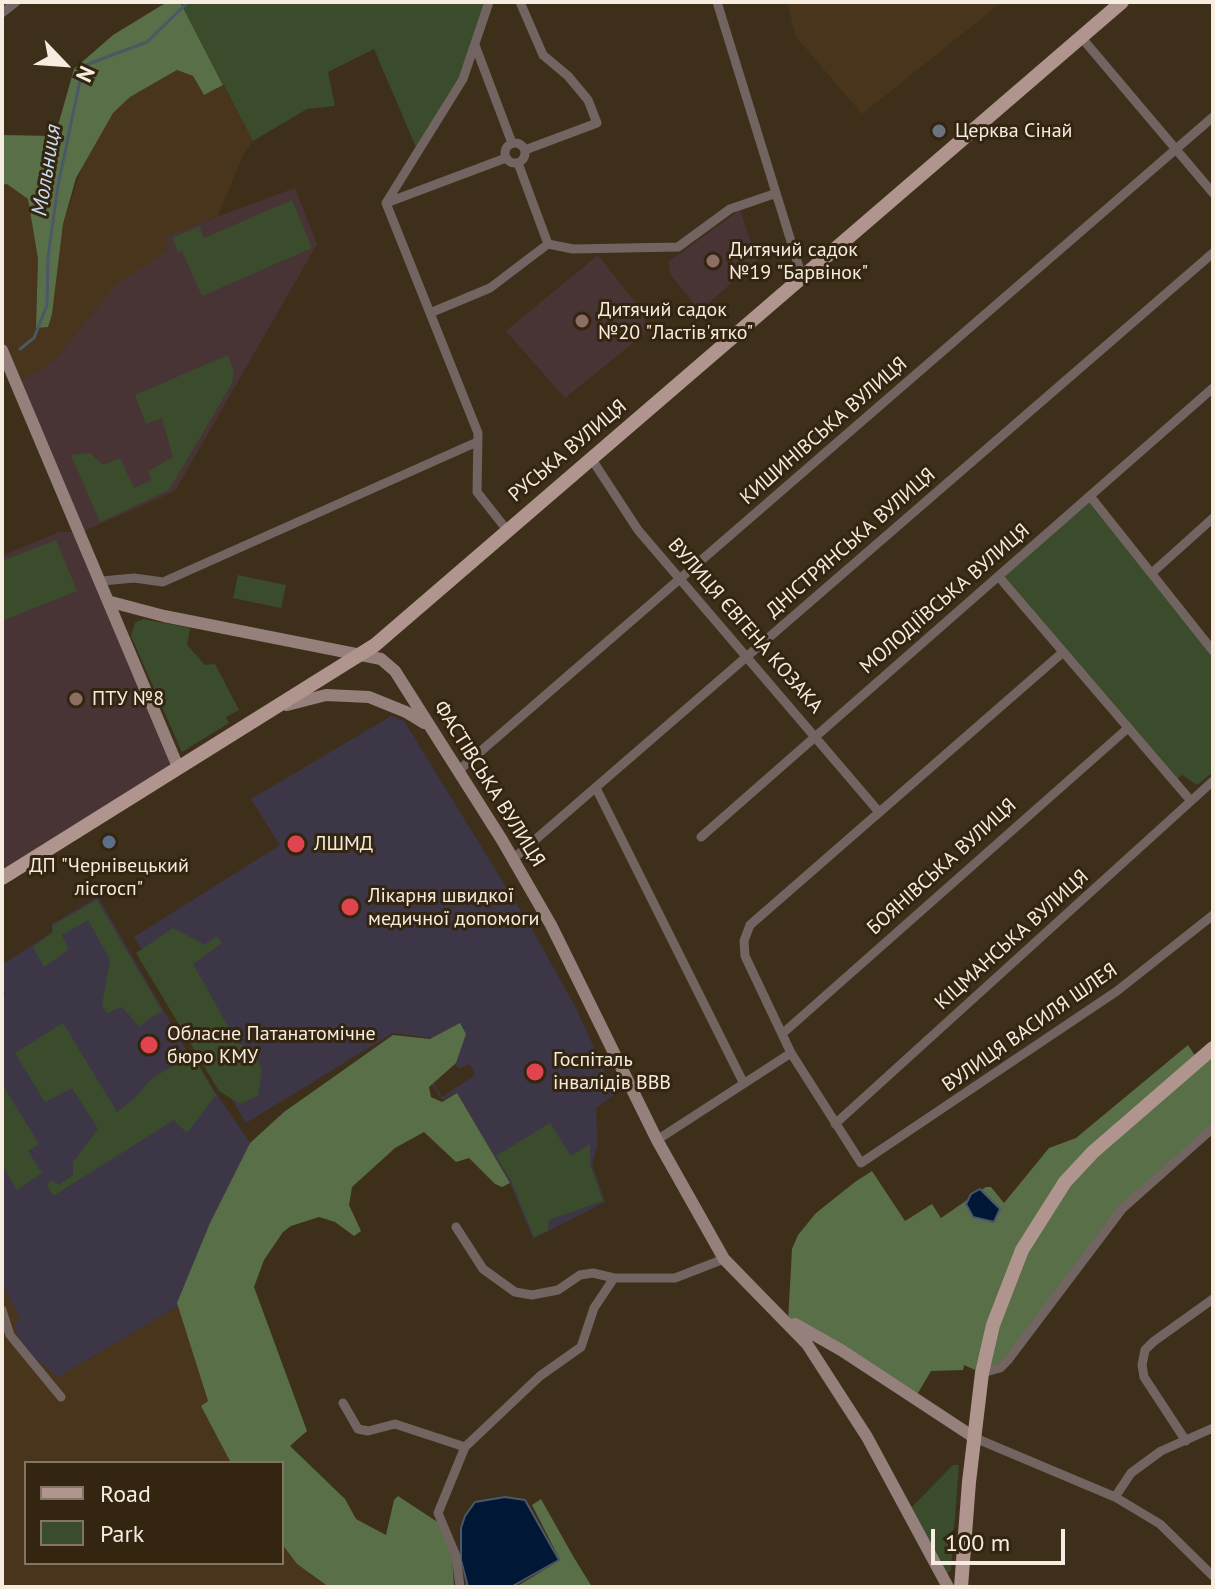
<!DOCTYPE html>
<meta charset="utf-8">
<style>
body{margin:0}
#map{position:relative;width:1215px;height:1589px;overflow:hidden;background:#3e2f1b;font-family:"PT Sans",sans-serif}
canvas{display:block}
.frame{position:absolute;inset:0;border:4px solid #f6ecdf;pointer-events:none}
.legend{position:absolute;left:24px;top:1461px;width:260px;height:104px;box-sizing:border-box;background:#342511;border:2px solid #827563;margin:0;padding:10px 14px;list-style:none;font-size:24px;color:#f6ecdf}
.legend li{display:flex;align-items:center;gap:16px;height:40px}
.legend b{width:40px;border:2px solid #827563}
.north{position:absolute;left:24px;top:24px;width:80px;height:80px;-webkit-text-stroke:6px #342511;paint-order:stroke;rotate:115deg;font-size:22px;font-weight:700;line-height:32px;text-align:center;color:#f6ecdf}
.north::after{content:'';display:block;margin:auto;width:28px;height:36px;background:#f6ecdf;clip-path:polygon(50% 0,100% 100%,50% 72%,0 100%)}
.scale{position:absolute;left:931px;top:1529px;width:134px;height:36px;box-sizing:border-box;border:4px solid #f6ecdf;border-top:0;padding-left:10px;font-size:24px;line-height:28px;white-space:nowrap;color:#f6ecdf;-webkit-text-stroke:6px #342511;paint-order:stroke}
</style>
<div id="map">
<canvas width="1215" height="1589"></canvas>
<div class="frame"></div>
<ul class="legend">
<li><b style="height:10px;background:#b0958e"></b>Road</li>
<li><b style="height:22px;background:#3a4c2b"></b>Park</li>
</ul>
<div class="north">N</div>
<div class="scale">100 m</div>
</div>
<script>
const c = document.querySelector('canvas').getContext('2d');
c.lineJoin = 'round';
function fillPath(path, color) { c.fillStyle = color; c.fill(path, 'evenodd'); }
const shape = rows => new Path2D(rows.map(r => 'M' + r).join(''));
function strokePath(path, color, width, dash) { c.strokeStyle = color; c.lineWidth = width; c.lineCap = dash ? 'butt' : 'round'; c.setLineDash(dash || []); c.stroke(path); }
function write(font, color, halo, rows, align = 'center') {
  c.font = font + ' "PT Sans",sans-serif'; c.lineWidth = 6; c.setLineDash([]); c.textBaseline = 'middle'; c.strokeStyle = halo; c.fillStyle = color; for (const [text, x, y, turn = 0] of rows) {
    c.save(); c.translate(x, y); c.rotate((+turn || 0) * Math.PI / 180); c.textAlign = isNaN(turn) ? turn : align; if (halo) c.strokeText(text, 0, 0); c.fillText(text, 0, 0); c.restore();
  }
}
const built = shape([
 [787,2,1002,2,862,114,796,37],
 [177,70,193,76,204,95,223,85,253,141,243,155,218,216,166,236,169,251,115,285,54,361,19,382,2,344,2,185,6,183,28,198,38,259,36,328,52,314,63,224,86,155,113,113,130,97],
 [2,1285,21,1318,17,1325,25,1351,58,1377,178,1306,208,1402,202,1406,231,1463,26,1463,26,1563,282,1563,282,1544,297,1564,329,1587,2,1587]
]);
const education = shape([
 [295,188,317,244,175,491,82,532,178,767,2,879,2,556,59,532,81,532,19,382,54,361,115,285,168,251,165,236],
 [740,210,757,260,700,311,670,274,668,262],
 [598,255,643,312,649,330,565,398,506,331]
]);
const medical = shape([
 [391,716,404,721,532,929,577,1010,615,1094,596,1108,598,1144,592,1164,605,1202,533,1239,510,1183,457,1093,442,1100,414,1056,440,1039,393,1033,246,1123,134,937,280,845,251,799],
 [454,1061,458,1069,470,1064,475,1075,442,1097,430,1077],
 [590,1145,590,1164,603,1201,548,1220,512,1183,496,1156,571,1156],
 [98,897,184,1046,250,1143,210,1223,178,1306,58,1377,26,1351,15,1330,15,1322,20,1318,2,1285,2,996,6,994,2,988,2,965,52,932,52,924]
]);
const green = shape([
 [180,2,488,2,459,77,416,147,374,49,328,72,335,106,307,109,253,141],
 [292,200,312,248,202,296,182,251,178,252,172,238,199,226,204,238],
 [228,355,234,373,231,385,169,490,100,522,71,455,90,453,103,465,120,458,134,488,151,480,148,471,173,457,162,418,146,424,135,395],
 [1090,496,1213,651,1213,772,1197,785,1182,775,1174,781,999,577],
 [56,540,77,591,2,621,2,561],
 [238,575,286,585,281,608,233,598],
 [143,619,190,628,187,645,205,665,215,664,239,710,226,717,229,723,182,752,131,636,135,623],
 [97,900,162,1011,139,1026,122,1007,107,1013,102,1005,110,960,88,920,62,935,69,950,44,967,33,947,53,932,53,925],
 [173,928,205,945,217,936,222,943,193,964,238,1044,251,1047,262,1069,258,1096,240,1104,219,1091,136,953],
 [63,1023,117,1112,136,1097,151,1079,192,1054,216,1095,187,1133,174,1120,53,1196,47,1185,51,1180,59,1185,73,1175,73,1162,98,1129,72,1088,45,1102,15,1053],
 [2,1084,39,1144,28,1151,42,1173,17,1190,2,1165],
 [550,1123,571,1156,590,1144,590,1164,603,1201,549,1220,548,1231,534,1237,512,1183,496,1156],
 [953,1465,959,1465,951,1570,946,1574,912,1507]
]);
const forest = shape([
 [167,2,180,2,223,85,204,95,193,76,177,70,130,97,113,113,76,178,63,224,52,314,48,327,36,328,38,259,28,199,7,184,2,185,2,135,55,136,74,69,113,35],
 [460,1023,466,1034,456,1063,429,1087,431,1097,442,1102,457,1093,510,1183,502,1187,495,1184,469,1158,456,1162,424,1132,395,1148,352,1187,349,1205,361,1231,354,1236,335,1222,319,1217,291,1226,283,1232,264,1260,254,1287,307,1431,290,1446,345,1499,356,1519,386,1535,394,1500,398,1496,439,1523,452,1555,454,1587,329,1587,297,1564,282,1544,282,1463,231,1463,201,1406,208,1401,177,1303,210,1223,250,1143,284,1112,393,1035,430,1039],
 [1188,1045,1198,1060,1213,1048,1213,1128,1122,1209,1007,1359,982,1373,964,1365,963,1370,931,1371,915,1398,788,1321,792,1249,798,1235,816,1213,855,1182,872,1171,905,1221,932,1204,941,1218,986,1187,991,1187,1004,1203,1049,1148,1076,1138],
 [541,1499,573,1556,592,1587,516,1587,560,1560,532,1505]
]);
const water = shape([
 [980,1189,1000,1209,994,1222,973,1217,966,1204,971,1194,980,1189],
 [505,1497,525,1500,559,1560,511,1587,468,1587,461,1560,461,1528,465,1516,475,1502,505,1497]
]);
const stream = shape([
 [20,349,34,338,47,305,48,257,58,186,83,66,147,42,188,2]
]);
const minor = shape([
 [520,2,543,55,568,76,588,100,597,123,525,150],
 [717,2,802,277],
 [2,13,16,2],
 [1081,37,1213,193],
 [475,45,512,143],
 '505 153a10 10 0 1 1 20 0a10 10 0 1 1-20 0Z',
 [518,163,548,244,573,249,678,247,730,209,774,194],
 [386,203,478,433,477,492,507,530],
 [386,203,463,79,489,2],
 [386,203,506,158],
 [430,313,490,288,548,244],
 [591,458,638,530,879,812],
 [1090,496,1213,651],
 [1153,572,1213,518],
 [999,577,1191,801],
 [102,581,134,578,163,582,477,442],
 [1062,653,750,925,744,941,745,956,791,1053,861,1163,1117,991,1213,915],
 [458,771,1213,117],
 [596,788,743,1082],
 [701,837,1213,388],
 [513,859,1213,253],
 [782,1034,1128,728],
 [835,1124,1213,781],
 [657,1140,791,1053],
 [456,1227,483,1269,515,1292,532,1295,558,1290,580,1275,593,1273,614,1278],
 [2,1310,10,1335,61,1397],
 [982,1373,1000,1368,1008,1360,1122,1209,1213,1128],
 [343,1403,358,1429,368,1431,395,1424,465,1447],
 [975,1438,1115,1497,1160,1524,1213,1576],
 [1186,1441,1144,1377,1142,1365,1145,1350,1153,1342,1213,1299],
 [1115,1497,1131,1473,1161,1451,1213,1428],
 [460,1587,456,1556,438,1513,465,1447,540,1376,581,1347,594,1308,614,1278,675,1278,724,1259]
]);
const secondary = shape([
 [2,350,178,767],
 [111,602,164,616,381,659,395,671,502,840,551,925,657,1140,724,1259,807,1344,867,1437,948,1587],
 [287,705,326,695,369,697,406,712,424,723],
 [795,1324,841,1350,975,1438]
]);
const primary = shape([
 [2,878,375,645,1122,2],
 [961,1587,969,1482,982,1373,993,1325,1022,1250,1065,1182,1093,1152,1213,1048]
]);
const markers = [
 [939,131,8,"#6b7280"],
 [713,261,8,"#8d6e63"],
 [582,321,8,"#8d6e63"],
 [76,699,8,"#8d6e63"],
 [109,842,8,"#5c6f8a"],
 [296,844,10,"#e0444e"],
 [350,907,10,"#e0444e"],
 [149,1045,10,"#e0444e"],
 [535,1072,10,"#e0444e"]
];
const poiNames = [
 ["Церква Сінай",955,131],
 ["Дитячий садок",729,250],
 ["№19 \"Барвінок\"",729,273],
 ["Дитячий садок",598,310],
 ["№20 \"Ластів'ятко\"",598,333],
 ["ПТУ №8",92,699],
 ["ЛШМД",314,844],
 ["ДП \"Чернівецький",109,866,"center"],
 ["лісгосп\"",109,889,"center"],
 ["Лікарня швидкої",368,896],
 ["медичної допомоги",368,919],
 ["Обласне Патанатомічне",167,1034],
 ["бюро КМУ",167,1057],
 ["Госпіталь",553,1060],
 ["інвалідів ВВВ",553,1083]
];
const streetNames = [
 ["КИШИНІВСЬКА ВУЛИЦЯ",824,431,-41],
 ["РУСЬКА ВУЛИЦЯ",568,451,-40],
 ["ДНІСТРЯНСЬКА ВУЛИЦЯ",851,543,-41],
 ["МОЛОДІЇВСЬКА ВУЛИЦЯ",945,599,-41],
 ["ВУЛИЦЯ ЄВГЕНА КОЗАКА",745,626,49],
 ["ФАСТІВСЬКА ВУЛИЦЯ",489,784,58],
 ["БОЯНІВСЬКА ВУЛИЦЯ",942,867,-42],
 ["КІЦМАНСЬКА ВУЛИЦЯ",1012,940,-42],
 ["ВУЛИЦЯ ВАСИЛЯ ШЛЕЯ",1030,1028,-35]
];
const waterNames = [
 ["Мольниця",47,170,-81]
];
fillPath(built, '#49351b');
fillPath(education, '#483435');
fillPath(medical, '#3d3647');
fillPath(green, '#3a4c2b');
fillPath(forest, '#586f47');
fillPath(water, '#001835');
strokePath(water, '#4a5868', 2);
strokePath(stream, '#4a5868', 3);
strokePath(minor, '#726461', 9);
strokePath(secondary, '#95807b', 12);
strokePath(primary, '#b0958e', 14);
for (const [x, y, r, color] of markers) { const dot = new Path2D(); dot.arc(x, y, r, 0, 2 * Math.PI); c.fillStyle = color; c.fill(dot); strokePath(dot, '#342511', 3); }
write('20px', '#f6ecdf', '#342511', poiNames, 'left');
write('20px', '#f6ecdf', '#342511', streetNames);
write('italic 22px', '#c8ddf4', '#342511', waterNames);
</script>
